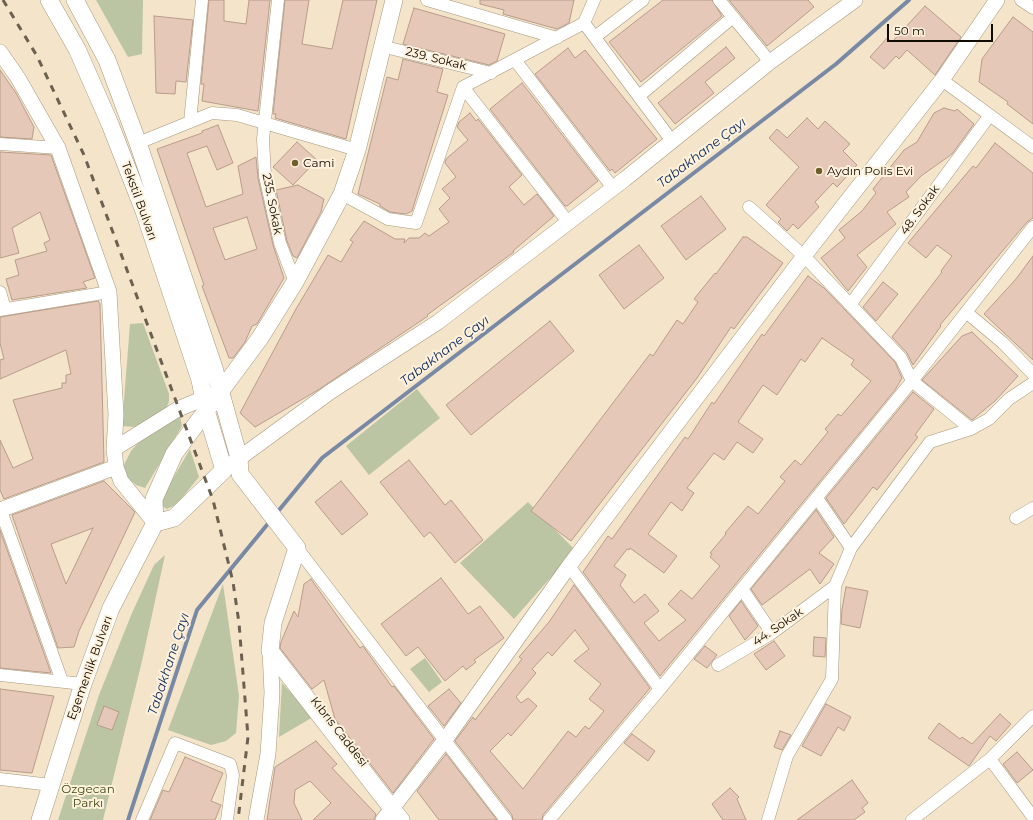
<!DOCTYPE html>
<meta charset="utf-8">
<style>
body{margin:0}
#map{position:relative;width:1033px;height:820px;overflow:hidden;background:#f4e4c9;font-family:Montserrat,sans-serif}
canvas{display:block}
.scale{position:absolute;left:887px;top:24px;width:106px;height:18px;box-sizing:border-box;border:2px solid #100b03;border-top:0;padding-left:5px;font-size:12px;line-height:14px;white-space:nowrap;color:#100b03;-webkit-text-stroke:3px #fff2dc;paint-order:stroke}
</style>
<div id="map">
<canvas width="1033" height="820"></canvas>
<div class="scale">50 m</div>
</div>
<script>
const c = document.querySelector('canvas').getContext('2d');
c.lineJoin = 'round';
function fillPath(path, color) { c.fillStyle = color; c.fill(path, 'evenodd'); }
const shape = rows => new Path2D(rows.map(r => 'M' + r).join(''));
function strokePath(path, color, width, dash) { c.strokeStyle = color; c.lineWidth = width; c.lineCap = dash ? 'butt' : 'round'; c.setLineDash(dash || []); c.stroke(path); }
function write(font, color, halo, rows, align = 'center') {
  c.font = font + ' Montserrat,sans-serif'; c.lineWidth = 4; c.setLineDash([]); c.textBaseline = 'middle'; c.strokeStyle = halo; c.fillStyle = color; for (const [text, x, y, turn = 0] of rows) {
    c.save(); c.translate(x, y); c.rotate((+turn || 0) * Math.PI / 180); c.textAlign = isNaN(turn) ? turn : align; if (halo) c.strokeText(text, 0, 0); c.fillText(text, 0, 0); c.restore();
  }
}
const green = shape([
 [96,0,143,0,142,54,128,57],
 [143,323,169,394,169,401,167,407,153,418,134,427,122,426,130,324],
 [417,389,440,418,369,475,346,446],
 [180,416,182,426,145,488,136,485,128,478,123,467,131,451,147,433],
 [190,449,199,477,177,504,167,509,162,506,160,501],
 [528,502,575,550,514,619,460,563],
 [165,555,142,661,103,820,58,820,99,695,132,613,154,565],
 [223,584,239,696,236,733,226,741,211,745,168,730],
 [425,658,442,682,429,692,410,669],
 [282,683,313,717,279,737]
]);
const stream = shape([
 [275,515,322,458,836,64,909,0],
 [128,820,197,610,271,520]
]);
const building = shape([
 [209,0,224,0,224,21,246,24,249,0,270,0,258,111,202,101,204,84,201,84,209,0],
 [285,0,309,0,302,44,332,49,343,0,377,0,346,139,275,118,276,114,273,114,285,0],
 [480,0,574,0,569,23,557,29,503,14,504,10,480,4,480,0],
 [663,0,712,0,722,16,641,82,609,42,663,0],
 [729,0,808,0,814,7,767,46,729,0],
 [925,6,961,37,935,75,907,50,899,59,896,56,884,69,870,57,887,38,892,42,925,6],
 [414,8,505,34,497,61,489,65,403,44,414,8],
 [154,16,193,20,186,82,176,81,175,94,156,93,154,16],
 [1013,17,1033,32,1033,124,1007,104,1008,102,979,82,982,59,1013,17],
 [726,47,735,58,705,82,714,93,675,124,658,103,726,47],
 [568,48,575,58,585,50,657,139,615,173,612,169,610,171,535,74,568,48],
 [403,59,443,69,437,92,448,95,412,211,406,214,390,212,380,206,380,204,358,194,387,77,398,80,403,59],
 [0,70,16,93,34,127,32,139,0,137,0,70],
 [522,83,598,181,567,206,565,206,490,109,522,83],
 [944,108,955,111,957,109,974,124,952,154,921,176,906,192,909,197,887,212,896,224,857,255,867,267,848,291,821,258,845,238,839,230,862,211,876,193,873,189,904,150,917,142,934,113,944,108],
 [470,113,476,121,478,119,522,175,509,187,524,205,537,194,554,216,513,251,514,252,427,315,428,316,318,390,255,427,240,413,296,309,328,255,341,262,353,242,350,240,364,221,395,239,405,239,404,243,409,238,419,238,425,233,429,236,449,222,439,209,450,198,442,189,456,177,445,163,446,159,468,140,457,127,459,122,470,113],
 [807,118,818,129,825,121,850,144,843,151,857,165,837,187,833,183,815,202,819,207,798,229,793,224,787,231,778,222,781,219,766,205,799,167,769,138,777,129,787,138,807,118],
 [218,125,233,163,217,170,207,146,187,153,206,207,243,194,238,166,256,157,258,178,273,245,284,278,257,324,252,326,245,342,233,358,229,358,202,286,204,285,157,149,202,133,202,131,218,125],
 [247,217,257,249,225,260,213,228,247,217],
 [297,142,317,160,293,185,273,167,297,142],
 [995,143,1033,173,1033,218,1027,222,940,325,941,326,913,365,907,353,892,337,942,272,941,271,952,256,937,245,926,258,908,243,973,166,976,168,995,143],
 [0,152,51,155,95,278,83,282,87,288,12,300,6,279,19,275,15,260,47,251,44,243,50,240,40,212,12,228,19,253,0,258,0,152],
 [298,185,324,199,321,212,297,258,293,256,287,241,276,190,298,185],
 [701,196,726,229,686,260,661,226,701,196],
 [743,237,747,237,783,263,734,329,731,327,697,378,571,541,531,511,650,354,653,356,677,320,683,324,698,302,694,299,715,273,716,274,743,237],
 [639,245,664,278,624,309,599,275,639,245],
 [1033,256,1033,360,984,314,1016,279,1033,256],
 [808,276,824,288,895,362,902,378,895,390,660,676,583,572,608,536,612,539,685,437,688,439,712,402,714,404,762,334,764,336,808,276],
 [822,338,854,360,851,365,871,381,841,416,838,414,825,429,828,432,801,465,795,460,780,477,785,481,758,514,748,506,725,533,726,534,710,553,712,554,710,557,720,566,692,599,681,590,668,604,686,620,659,641,644,623,659,611,645,594,634,603,620,585,626,575,614,566,627,549,629,550,630,548,664,573,677,556,648,534,671,502,682,511,694,493,687,488,714,453,724,460,737,442,753,453,763,439,738,422,763,385,777,395,801,359,805,362,822,338],
 [883,282,898,294,876,321,863,307,883,282],
 [98,301,100,304,104,462,4,499,0,490,0,440,13,468,33,459,13,400,62,388,62,383,66,383,66,375,71,374,66,350,0,379,0,360,4,359,0,343,0,317,98,301],
 [550,321,574,351,471,435,446,405,550,321],
 [972,332,1018,376,995,401,972,420,922,380,962,336,972,332],
 [913,392,934,409,915,435,918,437,877,490,873,487,844,524,826,498,913,392],
 [409,460,445,505,451,500,483,540,455,563,430,532,424,537,380,482,409,460],
 [104,481,135,512,79,631,74,647,58,648,12,515,104,481],
 [93,528,66,584,51,544,93,528],
 [341,481,368,514,342,535,315,502,341,481],
 [816,510,834,537,819,553,834,564,820,584,810,569,762,605,751,589,816,510],
 [0,530,51,673,0,668,0,530],
 [441,578,468,614,480,606,504,638,474,660,476,662,466,670,463,666,445,681,418,647,406,656,381,624,441,578],
 [311,579,360,648,363,646,392,687,394,686,434,739,393,793,335,719,324,680,312,689,280,648,281,642,294,611,298,617,304,584,311,579],
 [574,585,650,688,543,815,542,820,513,820,512,815,455,741,473,717,475,720,522,659,519,657,549,622,574,585],
 [575,630,589,649,574,661,601,684,589,699,604,711,589,729,585,726,576,737,568,731,523,789,490,751,508,733,511,736,537,706,528,698,521,703,516,697,536,673,532,669,548,652,552,656,575,630],
 [846,587,868,591,860,628,841,624,842,609,846,587],
 [741,601,758,626,745,640,729,616,741,601],
 [814,637,826,638,825,657,813,656,814,637],
 [774,641,785,656,766,670,754,654,774,641],
 [705,646,717,655,707,668,694,659,705,646],
 [0,689,54,696,32,773,0,770,0,689],
 [449,689,461,703,444,726,428,706,449,689],
 [826,704,851,717,844,731,838,727,821,756,802,746,826,704],
 [104,706,119,712,112,730,97,725,104,706],
 [1000,714,1011,724,996,741,990,736,969,766,928,738,939,723,960,739,962,737,972,744,1000,714],
 [780,731,791,735,782,750,774,747,780,731],
 [632,734,655,751,648,761,624,743,632,734],
 [316,741,337,764,332,768,376,814,374,820,313,820,331,803,310,781,295,790,294,803,302,820,267,820,275,767,316,741],
 [1017,752,1033,770,1017,783,1003,764,1017,752],
 [446,754,497,820,439,820,417,791,446,754],
 [185,757,223,773,211,801,221,805,215,820,150,820,163,790,169,792,185,757],
 [852,780,868,803,862,808,865,812,854,820,797,820,852,780],
 [730,788,739,797,737,799,746,820,723,820,712,804,730,788]
]);
const minor = shape([
 [278,0,263,139,265,176,280,243,295,282],
 [427,0,557,38],
 [719,0,770,62],
 [1021,0,1033,8],
 [584,23,672,141],
 [595,37,643,0],
 [381,46,491,73],
 [515,60,613,188],
 [942,80,1033,147],
 [463,87,568,222],
 [639,96,733,17],
 [190,122,202,0],
 [138,143,212,113,237,115,357,150],
 [0,144,58,148],
 [342,194,388,219,416,223,463,87,584,23,594,0],
 [749,207,804,256,901,358,912,381,971,429],
 [0,292,5,309],
 [850,305,990,115],
 [0,310,109,292],
 [966,312,1003,343,1033,374],
 [817,498,851,548],
 [0,508,62,681],
 [1016,518,1033,508],
 [297,548,506,820],
 [569,566,660,689],
 [742,589,772,633],
 [718,665,772,633,835,586],
 [0,675,83,684],
 [990,759,1033,817],
 [0,779,51,785],
 [142,820,175,743,230,764,233,775,227,820],
 [549,820,660,689,912,381,1033,227],
 [768,820,787,756,832,679,835,586,851,548,930,442,971,429,989,419,1009,399,1033,383],
 [912,820,990,759,1033,716]
]);
const tertiary = shape([
 [0,52,18,78,58,148,109,292,116,415,114,449,116,467,121,481,155,523],
 [114,449,178,409,214,394],
 [230,465,330,392,438,322,625,179,770,62,855,0],
 [0,510,116,467],
 [256,820,268,754,272,693,270,651],
 [383,820,445,740,569,566,804,256,942,80,997,0]
]);
const secondary = shape([
 [49,0,77,49,110,124,144,211,200,380,206,410,224,470],
 [75,0,107,60,138,143,214,368,239,458,240,474,297,548,273,623,270,651,401,820],
 [155,523,154,499,174,454,260,338,295,282,342,194,357,150,394,0],
 [155,523,174,518,224,470],
 [40,820,83,684,111,608,155,523]
]);
const rail = shape([
 [3,0,37,56,84,155,213,500,233,582,239,623,248,737,238,820]
]);
const markers = [
 [295,163,4,"#6f5e2c"],
 [819,171,4,"#6f5e2c"]
];
const streetNames = [
 ["239. Sokak",436,59,14],
 ["Tekstil Bulvarı",139,201,70],
 ["235. Sokak",272,204,79],
 ["48. Sokak",920,210,-54],
 ["44. Sokak",778,627,-34],
 ["Egemenlik Bulvarı",90,668,-70],
 ["Kıbrıs Caddesi",339,732,52]
];
const poiNames = [
 ["Cami",303,163],
 ["Aydın Polis Evi",827,171]
];
const parkNames = [
 ["Özgecan",88,789],
 ["Parkı",88,803]
];
const waterNames = [
 ["Tabakhane Çayı",702,153,-37],
 ["Tabakhane Çayı",445,351,-37],
 ["Tabakhane Çayı",169,664,-72]
];
fillPath(green, '#bbc5a4');
strokePath(stream, '#7889a5', 4);
fillPath(building, '#e5c8b7');
strokePath(building, '#b89c8c', 1);
strokePath(minor, '#a7987e', 13);
strokePath(tertiary, '#a7987e', 16);
strokePath(secondary, '#a7987e', 18);
strokePath(minor, '#fff', 12);
strokePath(tertiary, '#fff', 15);
strokePath(secondary, '#fff', 17);
strokePath(rail, '#6a6151', 3, [7, 7]);
for (const [x, y, r, color] of markers) { const dot = new Path2D(); dot.arc(x, y, r, 0, 2 * Math.PI); c.fillStyle = color; c.fill(dot); strokePath(dot, '#fff2dc', 1.5); }
write('12px', '#100b03', '#fff2dc', streetNames);
write('12px', '#100b03', '#fff2dc', poiNames, 'left');
write('12px', '#3d4914', '#fff2dc', parkNames);
write('italic 13px', '#0c2a5c', '#fff2dc', waterNames);
</script>
